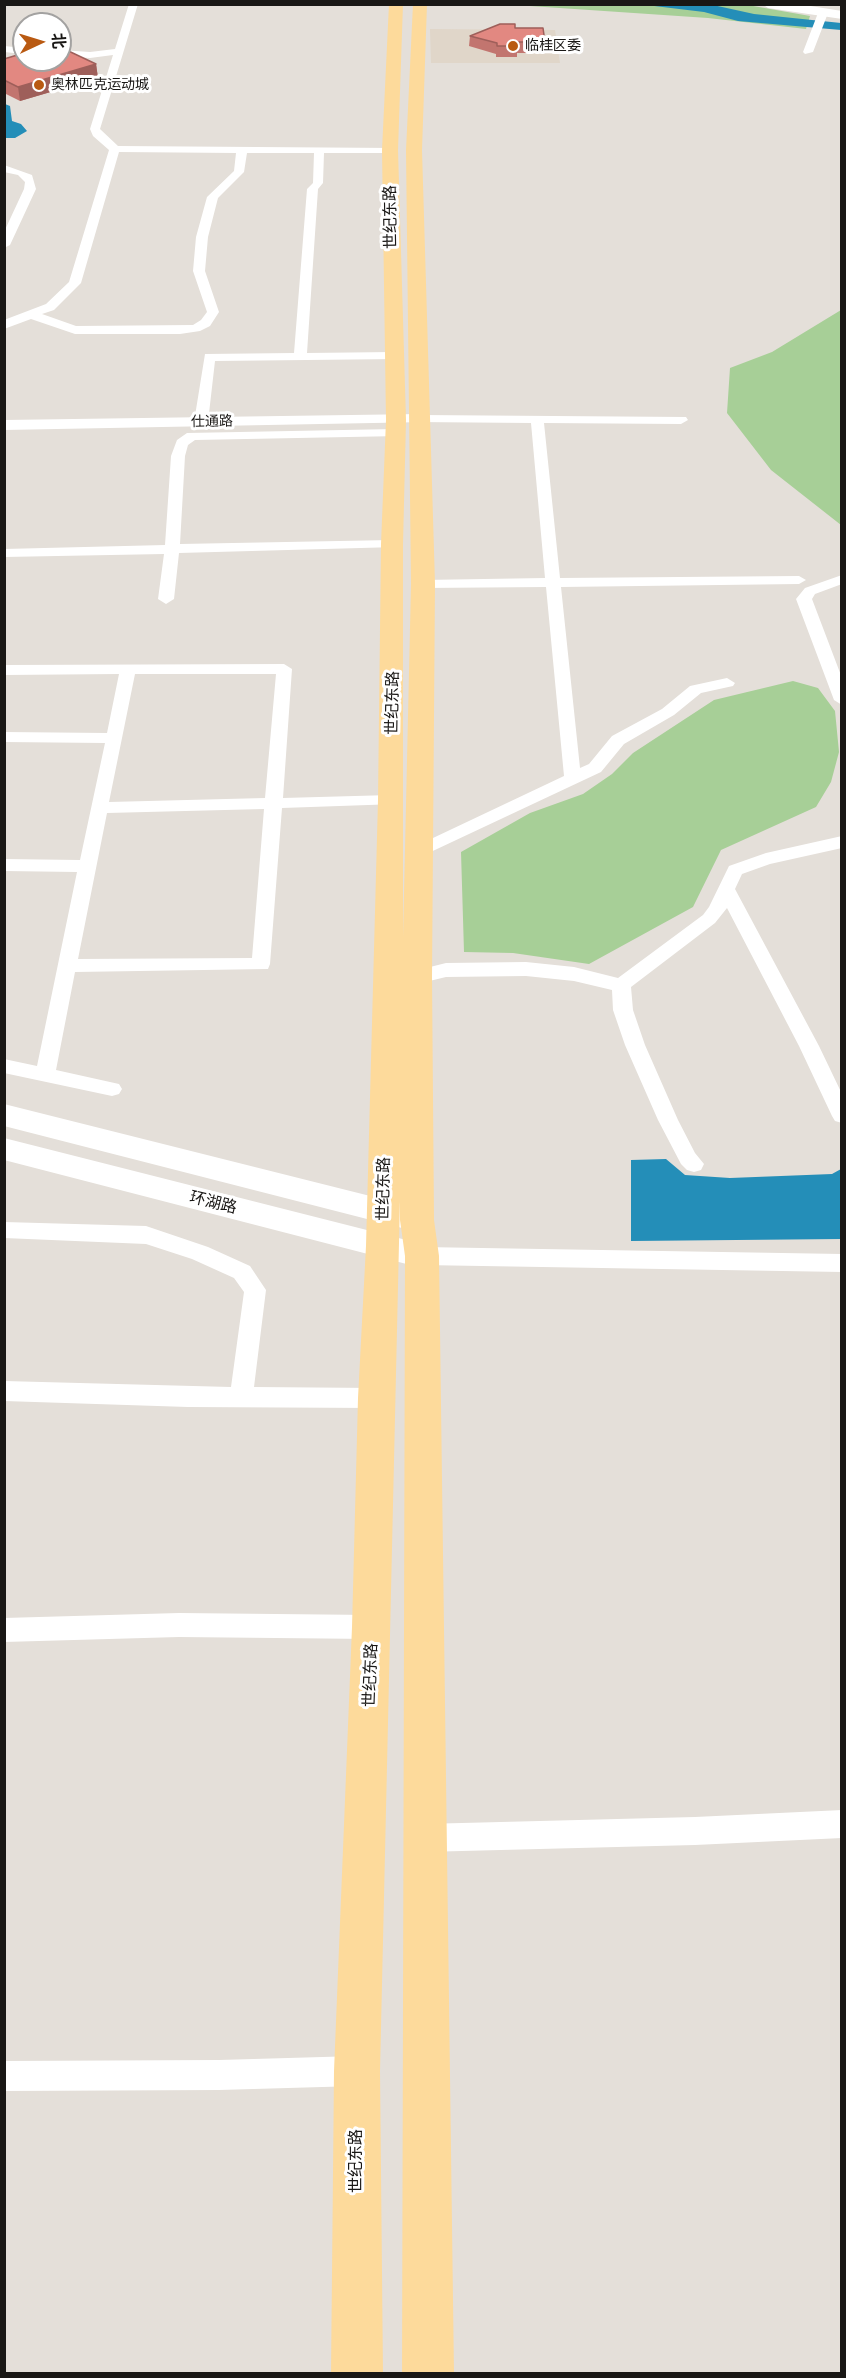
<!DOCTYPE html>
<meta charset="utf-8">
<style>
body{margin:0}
#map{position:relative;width:846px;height:2378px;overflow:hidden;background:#e4dfd9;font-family:"Fira Sans","Noto Sans SC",sans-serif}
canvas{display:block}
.frame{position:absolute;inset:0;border:6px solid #191715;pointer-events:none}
.north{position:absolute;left:12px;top:12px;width:60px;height:60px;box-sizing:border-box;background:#fff;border:2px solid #a3a2a1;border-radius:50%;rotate:86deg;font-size:16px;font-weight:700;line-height:24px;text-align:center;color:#191715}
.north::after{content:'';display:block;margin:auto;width:21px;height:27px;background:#b95a12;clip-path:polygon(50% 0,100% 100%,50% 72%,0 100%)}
</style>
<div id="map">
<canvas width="846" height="2378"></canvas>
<div class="frame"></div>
<div class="north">北</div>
</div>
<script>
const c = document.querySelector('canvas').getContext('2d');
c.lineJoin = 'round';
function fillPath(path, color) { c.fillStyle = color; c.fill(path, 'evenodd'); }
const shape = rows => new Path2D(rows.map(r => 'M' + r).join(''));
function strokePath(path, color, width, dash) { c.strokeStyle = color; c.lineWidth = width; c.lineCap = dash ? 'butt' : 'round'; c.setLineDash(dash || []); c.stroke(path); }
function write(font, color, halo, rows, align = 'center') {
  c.font = font + ' "Fira Sans","Noto Sans SC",sans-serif'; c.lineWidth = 6; c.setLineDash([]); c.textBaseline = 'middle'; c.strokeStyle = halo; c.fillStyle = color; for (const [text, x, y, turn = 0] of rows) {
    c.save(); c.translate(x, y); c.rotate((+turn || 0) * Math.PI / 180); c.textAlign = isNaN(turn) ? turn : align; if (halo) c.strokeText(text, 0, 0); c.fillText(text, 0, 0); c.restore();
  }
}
const built = shape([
 [430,29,555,30,560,63,431,63]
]);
const green = shape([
 [742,4,810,16,806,29,708,18,515,5],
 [841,310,841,525,771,470,727,413,730,368,772,352],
 [793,681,818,688,835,711,839,752,831,782,816,807,721,850,693,907,589,964,513,953,464,952,461,852,530,813,583,794,612,774,633,753,714,700]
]);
const water = shape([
 [596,5,713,5,754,14,841,23,841,30,738,21,704,12,646,5],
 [5,104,10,106,12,121,21,124,27,131,15,138,5,138],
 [666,1159,685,1175,730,1178,832,1174,841,1169,841,1239,631,1241,631,1160]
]);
const minor = shape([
 [129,4,138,4,100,129,118,146,394,148,395,150,390,153,324,153,323,183,318,189,307,353,394,352,398,353,400,356,398,359,215,361,208,422,201,426,194,422,205,354,294,353,307,189,313,183,314,153,247,153,244,172,218,198,208,237,205,271,219,312,210,326,200,331,180,334,75,334,31,319,4,329,4,320,46,304,69,282,109,150,93,136,90,129,113,55,90,58,60,56,60,50,90,52,115,49,129,4],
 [119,152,236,153,234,171,207,197,196,237,193,271,207,312,201,320,193,325,76,326,42,314,54,310,81,283,119,152],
 [823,10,828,13,813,52,805,54,803,52,818,13,823,10],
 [4,46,24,48,24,54,4,52,4,46],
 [4,165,32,175,36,189,10,245,4,248,4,232,24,189,25,182,18,175,4,172,4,165],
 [420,415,686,417,688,420,681,424,544,423,560,578,799,576,806,580,799,584,561,587,580,768,589,764,612,736,662,709,690,686,727,678,735,683,733,686,701,693,674,715,624,744,601,772,420,857,414,855,411,851,414,847,564,776,546,587,423,588,416,584,423,580,545,578,531,423,415,422,413,419,420,415],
 [395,429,400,430,402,433,400,436,195,440,188,445,185,456,180,544,392,540,399,544,397,547,179,553,174,599,166,604,158,599,164,554,4,557,4,549,165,545,171,456,177,440,187,433,395,429],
 [842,575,842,584,815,594,812,599,842,678,842,705,834,700,796,599,805,588,842,575],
 [284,664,292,669,283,798,391,795,397,796,400,800,397,804,282,808,270,964,268,969,75,972,56,1070,119,1084,122,1089,119,1094,112,1096,4,1073,4,1059,37,1066,77,872,4,871,4,859,80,860,105,743,4,742,4,732,107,733,119,674,4,675,4,665,284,664],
 [135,674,276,674,265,798,109,802,135,674],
 [264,809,252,958,78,959,107,813,264,809],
 [842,836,842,848,770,864,742,874,735,889,819,1046,842,1094,842,1123,835,1121,832,1116,799,1046,727,908,715,923,631,987,633,1010,645,1045,678,1120,695,1153,704,1164,701,1170,694,1172,687,1170,681,1164,658,1120,625,1045,613,1010,612,990,574,981,526,976,446,977,417,984,410,982,408,977,410,972,446,963,526,962,574,967,618,978,703,915,709,907,729,866,766,853,842,836],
 [4,1222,146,1226,208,1247,250,1266,266,1290,254,1387,376,1388,384,1391,388,1398,384,1405,376,1408,188,1407,4,1401,4,1381,231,1387,244,1292,234,1278,192,1259,146,1244,4,1238,4,1222],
 [422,1247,842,1254,842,1272,422,1265,414,1262,411,1256,414,1250,422,1247],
 [179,1613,372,1615,381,1619,385,1627,381,1635,372,1639,179,1637,4,1642,4,1618,179,1613],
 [842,1810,842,1838,695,1845,423,1852,413,1848,409,1838,413,1828,423,1824,695,1817,842,1810],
 [357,2056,368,2060,372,2071,368,2082,357,2086,219,2090,4,2091,4,2061,219,2060,357,2056]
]);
const tertiary = shape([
 [420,414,426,416,428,419,426,422,4,430,4,420,420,414]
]);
const secondary = shape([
 [762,4,798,4,842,11,842,19,768,8,762,4],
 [4,1104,406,1205,417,1209,421,1217,417,1225,406,1229,4,1126,4,1104],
 [4,1138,422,1244,433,1247,437,1256,433,1265,422,1268,4,1160,4,1138]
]);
const primary = shape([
 [389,4,403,4,398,150,406,420,403,544,403,937,411,584,406,150,413,4,427,4,422,150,435,584,432,977,434,1220,439,1256,454,2374,402,2374,405,1256,400,1220,400,1199,380,2071,383,2374,331,2374,334,2071,352,1627,358,1398,366,1246,378,800,381,544,386,420,382,150,389,4]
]);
const wall = shape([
 [470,36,545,42,544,53,517,53,517,57,496,57,496,54,469,46],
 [4,59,96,64,98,78,20,101,4,93]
]);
const shadedWall = shape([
 [96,64,98,78,20,101,18,87]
]);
const building = shape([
 [500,24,515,24,515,28,543,28,545,42,517,42,517,46,497,46,497,43,470,36,500,24],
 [60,47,96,64,18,87,4,80,4,59,24,53,24,60,60,60,60,47]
]);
const markers = [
 [513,46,6,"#b95a12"],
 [39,85,6,"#b95a12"]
];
const farPoinames = [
 ["临桂区委",525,46],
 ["奥林匹克运动城",51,85]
];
const farStreetnames = [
 ["仕通路",212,422,-1]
];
const streetNames = [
 ["世纪东路",391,217,-91],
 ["世纪东路",393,703,-89],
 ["世纪东路",384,1189,-89],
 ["环湖路",213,1203,14],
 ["世纪东路",371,1675,-88],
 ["世纪东路",357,2161,-90]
];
fillPath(built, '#e0d6c9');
fillPath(green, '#a7cf97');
fillPath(water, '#248eb8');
fillPath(minor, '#fff');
fillPath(tertiary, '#fff');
fillPath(secondary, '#fff');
fillPath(primary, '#fdda9b');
fillPath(wall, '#c2756f');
fillPath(shadedWall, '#9e5f5a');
fillPath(building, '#e28881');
strokePath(building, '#9e5f5a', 1.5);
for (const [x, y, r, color] of markers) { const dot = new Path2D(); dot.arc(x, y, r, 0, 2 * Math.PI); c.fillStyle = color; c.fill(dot); strokePath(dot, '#fff', 2); }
write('14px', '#191715', '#fff', farPoinames, 'left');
write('14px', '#191715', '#fff', farStreetnames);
write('16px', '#191715', '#fff', streetNames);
</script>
